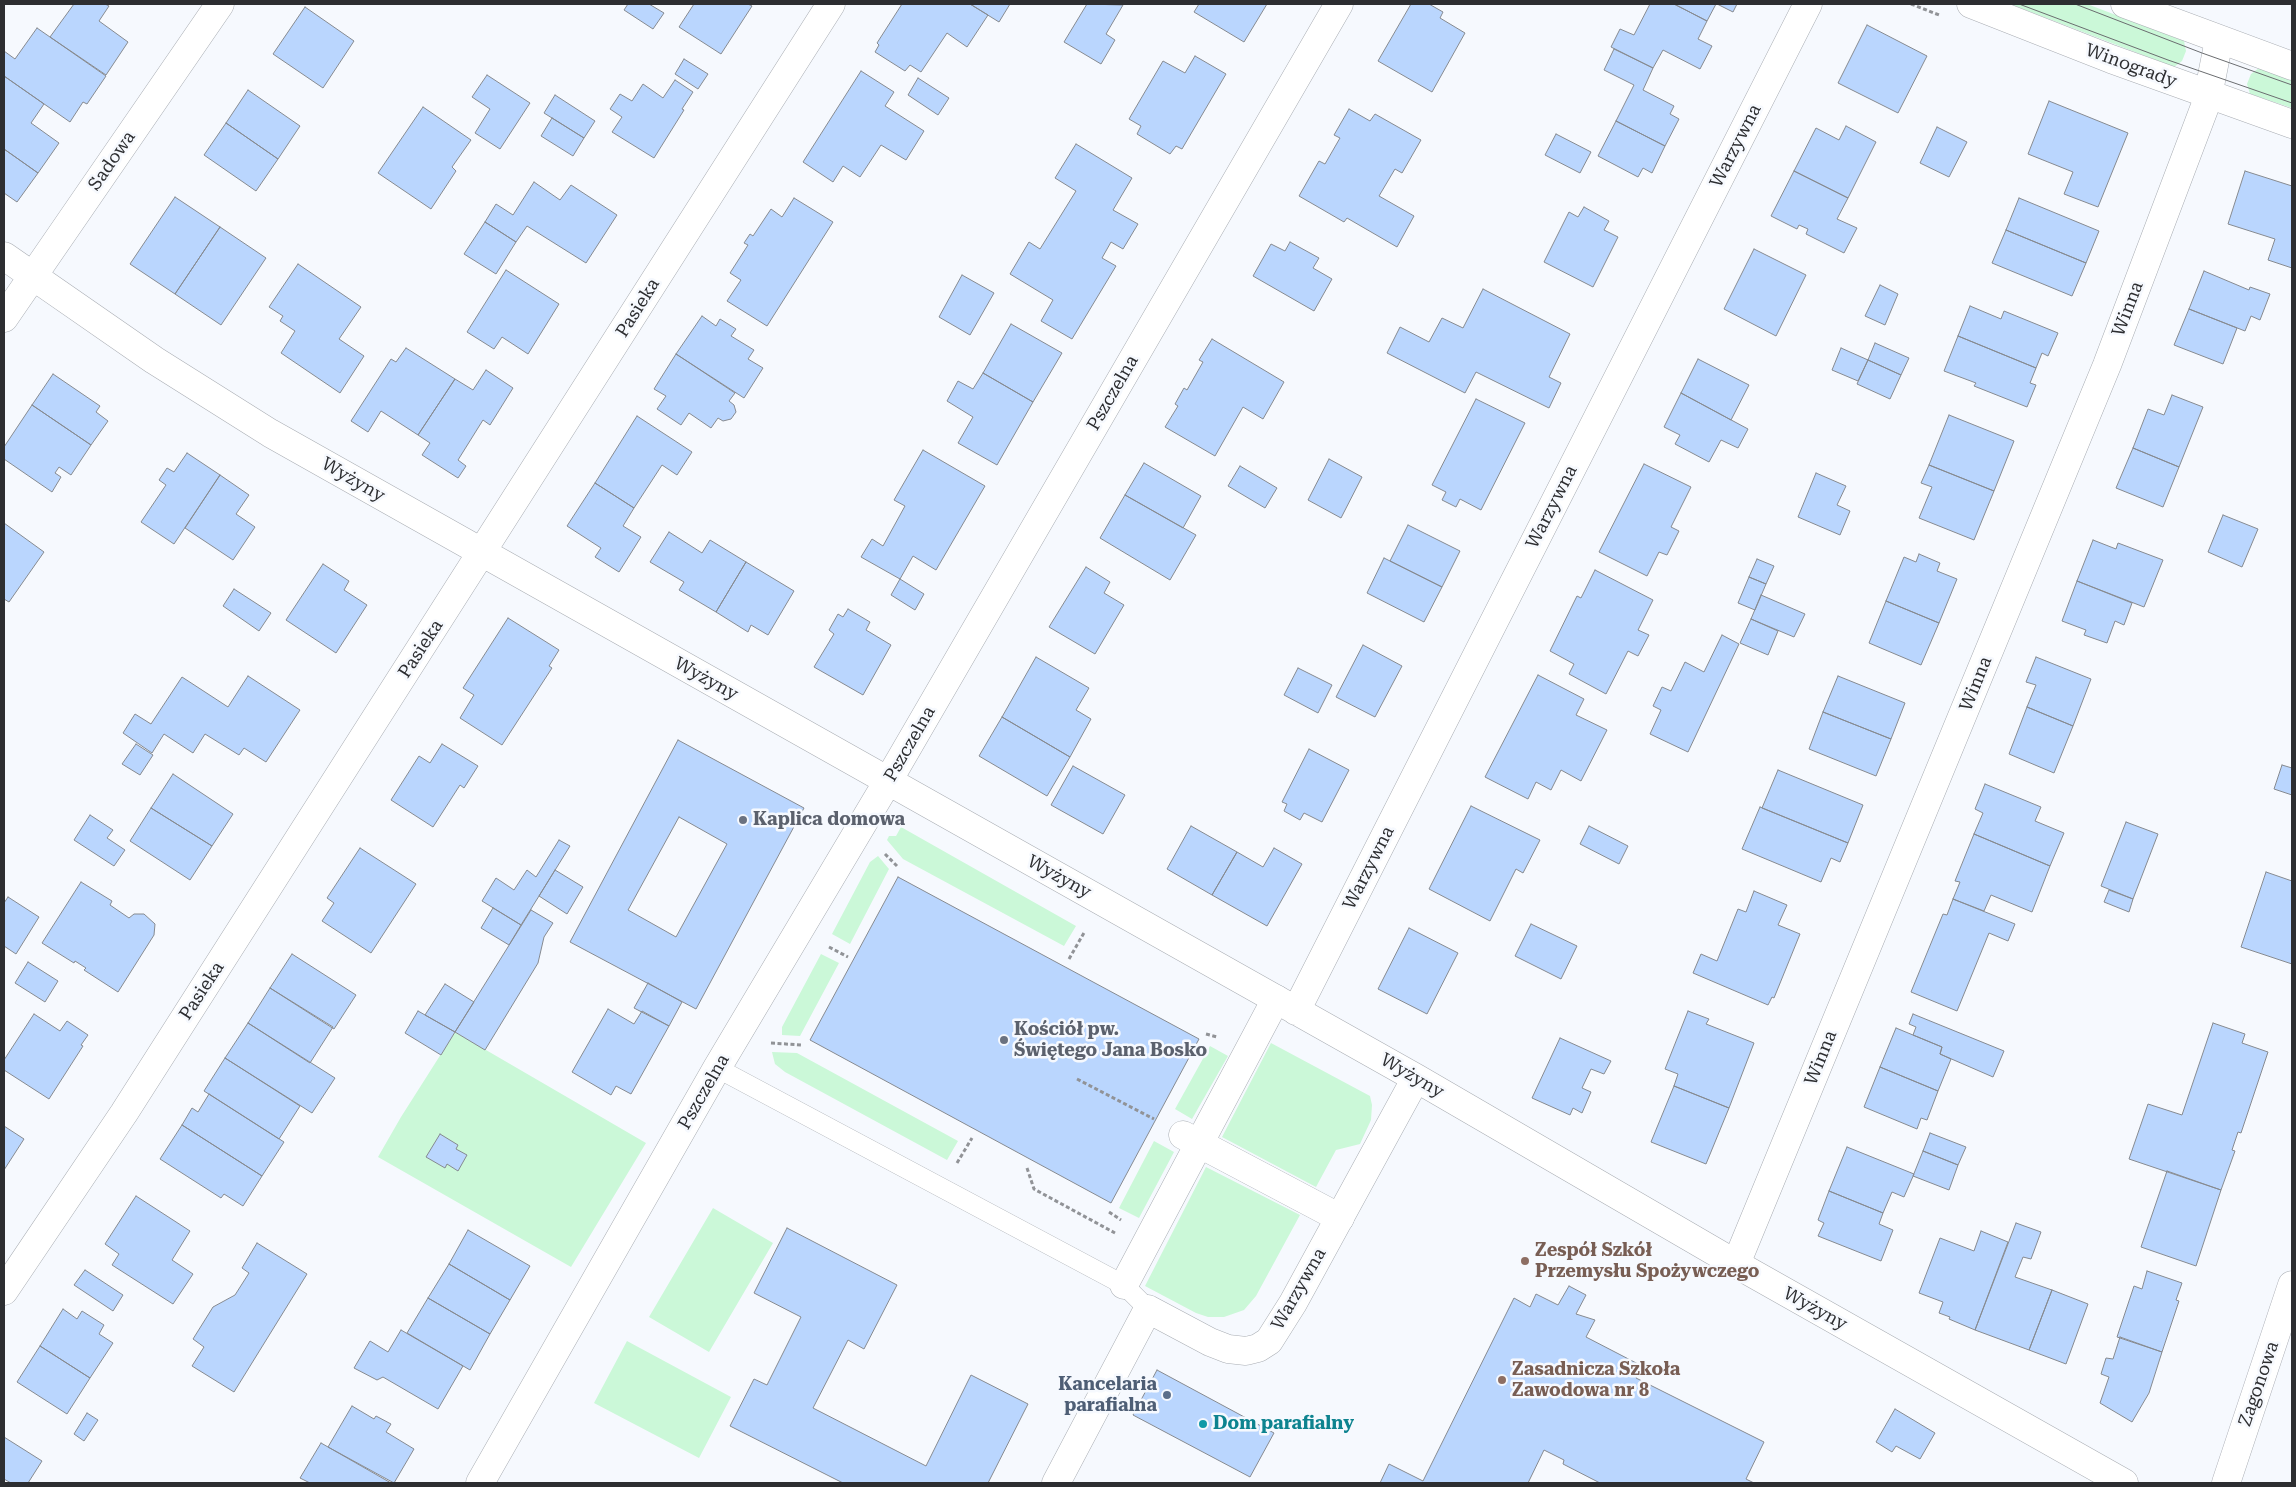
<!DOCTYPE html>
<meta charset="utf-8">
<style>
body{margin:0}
#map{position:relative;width:2296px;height:1487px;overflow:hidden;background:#f6f9fe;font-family:"Roboto Serif",serif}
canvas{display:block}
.frame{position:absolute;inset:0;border:5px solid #2d2e31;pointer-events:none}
</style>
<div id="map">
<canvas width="2296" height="1487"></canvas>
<div class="frame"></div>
</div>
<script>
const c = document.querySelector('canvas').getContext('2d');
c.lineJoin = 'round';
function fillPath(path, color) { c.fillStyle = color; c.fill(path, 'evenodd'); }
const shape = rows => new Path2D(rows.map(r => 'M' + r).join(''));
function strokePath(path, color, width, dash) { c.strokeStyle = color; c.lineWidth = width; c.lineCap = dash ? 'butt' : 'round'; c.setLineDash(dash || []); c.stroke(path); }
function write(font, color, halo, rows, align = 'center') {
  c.font = font + ' "Roboto Serif",serif'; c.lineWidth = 5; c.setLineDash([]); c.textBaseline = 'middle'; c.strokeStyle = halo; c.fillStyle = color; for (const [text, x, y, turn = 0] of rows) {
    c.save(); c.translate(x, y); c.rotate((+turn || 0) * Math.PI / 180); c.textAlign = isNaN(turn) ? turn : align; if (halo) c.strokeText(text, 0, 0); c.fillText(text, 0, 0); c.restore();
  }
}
const green = shape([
 [2010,4,2087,4,2184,41,2186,51,2182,61,2174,67],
 [2259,68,2292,80,2292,108,2250,94,2247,84,2251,74],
 [901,827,1076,926,1064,946,903,859,887,840,889,836,896,836],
 [878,856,889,869,850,944,832,934,870,862],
 [821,954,839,963,800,1036,782,1035,782,1027],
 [455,1032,646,1143,571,1267,378,1157,401,1117],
 [1271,1043,1370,1096,1372,1105,1371,1120,1360,1144,1336,1150,1316,1187,1222,1137],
 [1210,1046,1228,1056,1192,1119,1175,1109],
 [772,1052,797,1053,958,1141,947,1160,785,1072,775,1064],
 [1154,1141,1174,1152,1139,1218,1119,1208],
 [1206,1167,1300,1215,1256,1296,1244,1310,1224,1317,1208,1317,1196,1313,1145,1286],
 [713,1208,773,1243,709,1352,649,1317],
 [627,1341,731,1397,699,1458,594,1403]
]);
const building = shape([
 [74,4,105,4,109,6,99,21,128,42,106,75,50,37,74,4],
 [628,4,649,4,664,13,653,29,624,10,628,4],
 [694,4,748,4,752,6,721,54,679,27,694,4],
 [902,4,970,4,988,15,967,47,947,33,921,72,910,65,905,71,875,52,879,45,877,43,902,4],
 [970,4,1010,4,999,22,970,4],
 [1087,4,1123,5,1106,34,1115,40,1101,64,1064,42,1087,4],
 [1199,4,1267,4,1244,42,1194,12,1199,4],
 [1411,4,1429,4,1443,12,1440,18,1465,33,1432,92,1378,61,1411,4],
 [1650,4,1674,4,1707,21,1698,39,1712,46,1700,69,1663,50,1653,68,1611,47,1620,29,1634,35,1650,4],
 [1674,4,1716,4,1707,21,1674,4],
 [1717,4,1737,4,1733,12,1717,4],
 [305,7,354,41,323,88,273,54,305,7],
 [1867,25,1927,56,1898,113,1838,83,1867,25],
 [37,28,106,76,87,104,83,102,70,122,4,76,4,51,15,59,37,28],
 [1614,49,1653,68,1643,90,1674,106,1670,114,1679,119,1665,146,1616,121,1634,85,1604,70,1614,49],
 [1195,56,1226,74,1182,149,1176,146,1170,154,1137,134,1141,126,1129,119,1163,61,1185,73,1195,56],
 [684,59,708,74,698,89,675,74,684,59],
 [861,71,894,92,885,106,924,131,906,160,881,145,860,177,843,166,833,182,803,162,861,71],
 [487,75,530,103,500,149,475,133,490,109,472,97,487,75],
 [4,76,44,104,31,123,59,143,38,173,4,149,4,76],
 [918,78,949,98,938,115,908,95,918,78],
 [675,80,693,92,682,109,684,110,654,158,612,132,622,117,610,109,620,94,632,101,643,84,663,98,675,80],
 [248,90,300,126,278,159,226,123,248,90],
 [555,95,595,121,584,138,544,113,555,95],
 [2049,101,2128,133,2098,207,2064,194,2073,172,2028,154,2049,101],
 [423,107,471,140,452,167,456,171,431,209,378,173,423,107],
 [1349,109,1370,121,1375,114,1421,140,1402,173,1395,169,1379,196,1414,216,1397,247,1347,218,1344,222,1299,196,1319,161,1325,164,1340,138,1334,135,1349,109],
 [552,118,584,138,573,156,541,136,552,118],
 [1616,121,1665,146,1652,173,1643,168,1638,177,1598,156,1616,121],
 [226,123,278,159,256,191,204,155,226,123],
 [1846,126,1876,142,1848,198,1794,171,1816,128,1839,140,1846,126],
 [1937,127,1967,142,1949,177,1920,163,1937,127],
 [1556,134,1591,152,1580,173,1545,155,1556,134],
 [1076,144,1132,178,1113,210,1138,224,1123,249,1111,242,1102,258,1116,266,1072,339,1041,321,1053,300,1010,274,1029,242,1040,249,1076,191,1055,178,1076,144],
 [4,149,38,173,17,202,4,193,4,149],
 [1794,171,1848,198,1837,219,1857,228,1844,253,1806,234,1808,229,1799,225,1797,229,1771,216,1794,171],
 [2245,171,2292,186,2292,268,2268,260,2275,239,2228,224,2245,171],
 [534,182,560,200,571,185,617,215,586,263,527,226,516,242,485,222,496,204,513,215,534,182],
 [175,197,220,227,175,294,130,264,175,197],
 [794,198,833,222,767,326,727,301,741,280,730,273,748,245,744,243,750,234,753,236,771,209,782,217,794,198],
 [2019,198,2099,231,2086,263,2006,230,2019,198],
 [1584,207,1609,221,1604,230,1618,237,1593,287,1544,262,1569,212,1578,217,1584,207],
 [485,222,516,242,496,274,464,254,485,222],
 [220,227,266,258,221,325,175,294,220,227],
 [2006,230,2086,263,2072,296,1992,263,2006,230],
 [1290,242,1319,258,1313,268,1332,279,1314,311,1253,276,1271,244,1285,251,1290,242],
 [1754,249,1806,275,1776,336,1724,309,1754,249],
 [298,264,361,307,339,339,364,356,340,393,281,353,295,331,280,321,283,316,269,307,298,264],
 [506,270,559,304,528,354,502,337,494,349,467,332,506,270],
 [2204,271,2249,290,2250,287,2270,294,2260,320,2251,316,2245,331,2189,309,2204,271],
 [962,275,994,293,970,335,939,317,962,275],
 [1880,285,1898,294,1885,325,1865,316,1880,285],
 [1483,289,1570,334,1549,377,1561,383,1549,408,1476,372,1465,393,1387,353,1400,327,1429,342,1442,318,1463,328,1483,289],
 [1970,306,2001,319,2004,311,2058,333,2048,356,2042,353,2036,368,1958,336,1970,306],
 [2189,309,2237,328,2223,364,2174,345,2189,309],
 [702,316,716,326,720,319,736,329,731,336,754,350,748,359,763,368,744,398,676,354,702,316],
 [1011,324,1062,353,1033,402,983,373,1011,324],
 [1958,336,2036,368,2030,383,2036,385,2027,407,1974,386,1976,383,1944,371,1958,336],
 [1212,339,1284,382,1263,419,1243,407,1215,456,1165,427,1178,406,1175,404,1184,388,1187,390,1203,362,1199,360,1212,339],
 [1875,343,1909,358,1901,375,1868,360,1875,343],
 [406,348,455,379,418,435,381,411,368,432,351,421,391,359,396,362,406,348],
 [1841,348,1868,360,1858,381,1832,370,1841,348],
 [676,354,735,393,729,401,734,405,736,412,731,419,723,421,718,418,711,428,689,413,681,425,657,409,666,396,654,389,676,354],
 [1698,359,1749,385,1731,420,1681,393,1698,359],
 [1868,360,1901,375,1890,399,1857,384,1868,360],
 [486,370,513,388,490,425,483,420,458,460,466,466,458,478,422,455,430,443,418,435,455,379,473,390,486,370],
 [983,373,1033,402,997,465,958,443,973,417,947,401,958,381,973,389,983,373],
 [53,374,100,406,96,412,108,421,91,445,32,405,53,374],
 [1681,393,1748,429,1738,448,1721,440,1709,462,1675,444,1680,435,1664,427,1681,393],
 [2172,395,2203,407,2179,467,2133,448,2148,409,2164,415,2172,395],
 [1476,399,1525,423,1481,510,1460,499,1456,507,1442,500,1446,492,1432,485,1476,399],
 [32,405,91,445,71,475,59,467,55,473,61,477,52,492,4,459,4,447,32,405],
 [1949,415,2014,441,1994,491,1929,465,1949,415],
 [637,416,692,452,677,475,662,465,634,508,595,483,637,416],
 [2133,448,2179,467,2163,507,2116,488,2133,448],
 [923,450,985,486,936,570,913,556,900,579,861,557,872,539,883,546,905,506,894,500,923,450],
 [187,453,220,475,174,544,141,522,166,485,159,480,167,468,174,472,187,453],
 [1329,459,1362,477,1341,518,1308,500,1329,459],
 [1144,463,1201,496,1183,528,1125,495,1144,463],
 [1644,464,1691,487,1671,527,1679,531,1667,555,1659,552,1647,576,1599,552,1644,464],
 [1929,465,1994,491,1974,540,1919,518,1932,487,1921,483,1929,465],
 [1240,466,1277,488,1265,508,1228,486,1240,466],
 [1816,473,1846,486,1837,505,1850,511,1840,535,1798,517,1816,473],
 [220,475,249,495,236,514,255,527,233,560,185,528,220,475],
 [595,483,634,508,623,526,641,537,619,572,595,557,601,548,567,526,595,483],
 [1125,495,1196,535,1170,580,1100,538,1125,495],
 [2223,515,2258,529,2242,567,2208,552,2223,515],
 [4,523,44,552,9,602,4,599,4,523],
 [1408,525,1460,551,1442,587,1390,561,1408,525],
 [669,532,702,553,710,540,746,562,716,612,679,590,684,582,650,562,669,532],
 [2093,540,2116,549,2118,543,2163,560,2144,607,2077,581,2093,540],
 [1919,554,1940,563,1937,571,1957,579,1939,623,1886,601,1904,557,1916,562,1919,554],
 [1384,558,1442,587,1424,622,1367,593,1384,558],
 [1757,559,1774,566,1766,584,1749,577,1757,559],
 [746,562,794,591,768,635,751,625,748,632,716,612,746,562],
 [323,564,349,581,344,590,367,605,336,653,286,620,323,564],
 [1086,567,1110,582,1104,593,1124,605,1095,654,1049,627,1086,567],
 [1595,570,1653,600,1638,630,1649,635,1638,656,1628,651,1606,694,1569,674,1574,664,1550,651,1577,596,1581,598,1595,570],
 [1749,577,1766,584,1755,610,1738,603,1749,577],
 [900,579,924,594,915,610,891,595,900,579],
 [2077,581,2132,603,2124,625,2115,621,2107,643,2084,635,2086,630,2062,621,2077,581],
 [234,589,271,613,259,631,223,606,234,589],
 [1761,595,1805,614,1794,637,1751,619,1761,595],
 [1886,601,1939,623,1921,665,1869,643,1886,601],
 [848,609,870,622,866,630,891,645,863,695,814,667,834,634,829,630,838,614,843,617,848,609],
 [508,618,559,650,549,666,552,668,502,745,460,718,474,695,463,688,508,618],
 [1751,619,1778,631,1768,655,1740,643,1751,619],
 [1722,635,1739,644,1688,752,1650,734,1661,710,1653,706,1662,687,1671,691,1685,662,1704,672,1722,635],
 [1363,645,1402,666,1375,717,1336,697,1363,645],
 [1036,657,1089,688,1076,710,1091,719,1070,757,1002,717,1036,657],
 [2036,657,2091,679,2073,726,2027,707,2036,685,2026,682,2036,657],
 [1298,668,1332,685,1318,713,1284,695,1298,668],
 [1538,675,1584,699,1576,715,1607,730,1581,781,1561,770,1551,790,1536,782,1528,799,1485,777,1538,675],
 [248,676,300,710,266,762,244,748,239,755,205,734,193,753,164,734,152,753,123,733,135,714,151,724,182,677,228,707,248,676],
 [1838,676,1905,703,1891,739,1823,712,1838,676],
 [2027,707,2073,726,2054,773,2009,754,2027,707],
 [1823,712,1891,739,1876,776,1809,749,1823,712],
 [1002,717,1070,757,1047,796,979,756,1002,717],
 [678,740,804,808,696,1009,570,942,678,740],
 [679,817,727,844,676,937,628,910,679,817],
 [136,744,153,755,140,775,122,764,136,744],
 [442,744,478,766,464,788,460,785,433,827,391,800,419,756,430,763,442,744],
 [1309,749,1349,770,1322,822,1304,813,1300,820,1284,811,1287,804,1282,802,1309,749],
 [2282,765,2292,768,2292,795,2274,789,2282,765],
 [1073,766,1125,795,1103,834,1051,805,1073,766],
 [1778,770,1863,805,1848,843,1762,808,1778,770],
 [173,774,233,814,212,846,151,808,173,774],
 [1985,784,2041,807,2035,821,2064,833,2050,866,1974,834,1983,813,1975,809,1985,784],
 [1471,806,1540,840,1523,873,1516,869,1490,921,1429,889,1471,806],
 [1760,807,1848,843,1840,862,1831,858,1821,882,1742,849,1760,807],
 [151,808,212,846,190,880,130,841,151,808],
 [90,815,113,830,107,838,125,850,114,866,74,840,90,815],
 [2126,822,2158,834,2133,899,2101,886,2126,822],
 [1191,826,1237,852,1212,895,1167,869,1191,826],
 [1589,826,1628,846,1619,864,1580,844,1589,826],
 [1974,834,2050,866,2032,912,1991,895,1984,911,1953,899,1960,882,1955,881,1974,834],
 [559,840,570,846,521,925,482,901,496,878,514,890,527,870,536,877,559,840],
 [360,848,416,884,371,953,322,921,334,903,327,898,360,848],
 [1274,848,1302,864,1267,926,1212,895,1237,852,1263,867,1274,848],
 [555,870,583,887,567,914,539,896,555,870],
 [2266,872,2292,881,2292,964,2241,947,2266,872],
 [898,877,1199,1039,1111,1203,810,1040,898,877],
 [81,882,112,901,110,905,129,918,134,914,144,914,155,924,154,935,118,992,84,970,86,968,75,961,74,963,42,943,81,882],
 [2109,890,2133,899,2129,912,2104,902,2109,890],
 [1754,891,1787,905,1778,925,1800,934,1774,998,1772,997,1768,1005,1693,973,1701,954,1717,961,1738,909,1746,912,1754,891],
 [8,897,39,917,16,954,4,946,4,903,8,897],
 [1953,899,2015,924,2008,941,1989,933,1957,1011,1911,992,1943,914,1947,915,1953,899],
 [493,908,521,925,509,945,481,928,493,908],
 [531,910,553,923,544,937,538,963,485,1050,455,1032,531,910],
 [1531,924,1577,946,1561,979,1515,956,1531,924],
 [1409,928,1458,953,1427,1014,1378,989,1409,928],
 [292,954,356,995,334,1029,270,988,292,954],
 [28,962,58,981,45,1002,15,983,28,962],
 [648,983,682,1002,669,1026,634,1008,648,983],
 [445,984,474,1002,455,1032,425,1015,445,984],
 [270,988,333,1027,310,1063,248,1023,270,988],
 [608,1009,634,1024,642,1011,669,1026,631,1094,616,1086,611,1095,572,1072,608,1009],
 [418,1011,455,1032,441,1055,405,1033,418,1011],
 [1688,1011,1709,1019,1706,1024,1754,1043,1729,1108,1674,1086,1678,1074,1665,1069,1688,1011],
 [34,1014,60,1031,67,1021,88,1035,81,1045,83,1046,49,1099,4,1070,4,1060,34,1014],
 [1913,1014,2004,1051,1993,1077,1940,1054,1942,1047,1913,1035,1916,1027,1909,1024,1913,1014],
 [248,1023,335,1078,312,1113,225,1058,248,1023],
 [2213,1023,2245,1034,2242,1043,2268,1052,2241,1133,2238,1132,2232,1150,2235,1151,2221,1190,2129,1159,2148,1104,2182,1115,2213,1023],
 [1896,1028,1942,1047,1940,1054,1951,1059,1938,1091,1880,1067,1896,1028],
 [1560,1038,1611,1061,1604,1074,1591,1069,1582,1088,1591,1092,1582,1113,1573,1108,1570,1115,1532,1098,1560,1038],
 [225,1058,300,1106,279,1139,204,1091,225,1058],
 [1880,1067,1938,1091,1927,1120,1921,1118,1917,1129,1864,1107,1880,1067],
 [1674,1086,1729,1108,1706,1164,1651,1142,1674,1086],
 [209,1094,284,1142,262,1176,182,1125,192,1108,198,1112,209,1094],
 [182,1125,262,1176,243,1206,224,1194,221,1198,160,1159,182,1125],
 [4,1126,24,1139,4,1170,4,1126],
 [1930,1133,1966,1147,1958,1165,1923,1151,1930,1133],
 [440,1134,458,1145,456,1149,467,1155,458,1171,447,1164,445,1168,426,1157,440,1134],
 [1847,1147,1914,1174,1904,1197,1892,1192,1883,1213,1829,1191,1847,1147],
 [1923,1151,1958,1165,1949,1190,1913,1176,1923,1151],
 [2167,1171,2221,1190,2196,1266,2141,1247,2167,1171],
 [1829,1191,1883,1213,1879,1224,1893,1230,1881,1261,1818,1236,1824,1223,1818,1220,1829,1191],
 [136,1196,190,1231,172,1260,193,1274,173,1304,112,1265,119,1254,105,1244,136,1196],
 [2016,1223,2041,1232,2031,1259,2023,1257,2015,1277,2052,1290,2029,1350,1975,1330,2016,1223],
 [787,1228,897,1285,864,1349,848,1340,813,1408,926,1466,971,1375,1028,1404,988,1483,843,1483,730,1426,754,1379,767,1385,801,1317,754,1293,787,1228],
 [468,1230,530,1266,510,1300,449,1264,468,1230],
 [1981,1231,2008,1242,1975,1330,1949,1319,1950,1317,1939,1313,1943,1302,1919,1293,1940,1238,1974,1251,1981,1231],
 [257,1243,307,1274,234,1392,192,1366,204,1347,193,1339,213,1307,235,1295,249,1273,242,1268,257,1243],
 [449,1264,510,1300,490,1334,428,1298,449,1264],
 [85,1270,123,1295,113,1311,74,1285,85,1270],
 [2147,1271,2182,1283,2176,1300,2179,1301,2162,1352,2117,1337,2134,1286,2142,1289,2147,1271],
 [1569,1286,1586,1295,1576,1314,1595,1320,1586,1337,1642,1366,1636,1378,1764,1442,1746,1479,1754,1483,1600,1483,1563,1464,1564,1460,1544,1450,1528,1483,1380,1483,1389,1464,1423,1481,1514,1298,1530,1307,1536,1294,1558,1305,1569,1286],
 [2052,1290,2088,1304,2066,1364,2029,1350,2052,1290],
 [428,1298,490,1334,470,1370,407,1333,428,1298],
 [63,1309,77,1319,82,1311,104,1325,99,1334,113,1343,90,1378,40,1346,63,1309],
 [401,1330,463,1366,438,1409,383,1377,377,1380,354,1368,370,1341,388,1352,401,1330],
 [2120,1337,2162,1352,2149,1393,2132,1422,2100,1403,2109,1377,2101,1374,2106,1358,2113,1359,2120,1337],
 [40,1346,90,1378,67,1414,17,1382,40,1346],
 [1157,1370,1274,1433,1250,1477,1133,1415,1157,1370],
 [352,1406,374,1419,376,1416,391,1424,386,1432,414,1449,394,1483,328,1447,352,1406],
 [1895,1409,1935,1433,1920,1459,1896,1446,1892,1452,1876,1442,1895,1409],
 [87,1413,98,1420,84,1441,74,1434,87,1413],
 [4,1437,42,1461,28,1483,11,1483,4,1479,4,1437],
 [321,1443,391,1483,310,1483,300,1478,321,1443]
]);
const path = shape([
 [1911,4,1939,15],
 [885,854,897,866],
 [829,947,848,957],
 [1069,959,1085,931],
 [1206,1034,1217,1037],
 [771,1043,801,1045],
 [1077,1079,1154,1119],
 [957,1163,972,1138],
 [1027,1168,1034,1189,1115,1233],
 [1109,1212,1121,1220]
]);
const service = shape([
 [717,1068,1124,1285,1148,1309]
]);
const pedestrian = shape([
 [1183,1135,1340,1218],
 [1124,1285,1276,999]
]);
const minor = shape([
 [4,256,154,360,270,433,1416,1078,1736,1264,2124,1483],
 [4,318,220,4],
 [1296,1011,1808,4],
 [1736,1264,2107,365,2207,101,2219,40],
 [4,1291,124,1113,831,4],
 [480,1483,717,1068,888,781,1339,4],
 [1056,1483,1148,1309,1210,1342,1228,1349,1246,1351,1258,1348,1269,1341,1293,1303,1416,1078],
 [2226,1483,2292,1285]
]);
const tertiary = shape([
 [1971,4,2111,59,2292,124],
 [2125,4,2292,66]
]);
const tram = shape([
 [2019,4,2168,60,2292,103],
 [2075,4,2202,53,2292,85]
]);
const markers = [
 [743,820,5,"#6b7280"],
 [1004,1040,5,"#6b7280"],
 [1525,1261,5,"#8d6e63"],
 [1502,1380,5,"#8d6e63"],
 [1167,1395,5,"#5c6f8a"],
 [1203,1424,5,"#0f9aa8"]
];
const streetNames = [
 ["Winogrady",2131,66,20],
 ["Warzywna",1736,146,-63],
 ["Sadowa",112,161,-55],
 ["Pasieka",638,308,-58],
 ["Winna",2128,309,-69],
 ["Pszczelna",1113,393,-60],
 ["Wyżyny",353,480,30],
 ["Warzywna",1552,507,-63],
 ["Pasieka",421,649,-57],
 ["Wyżyny",706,679,29],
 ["Winna",1976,684,-68],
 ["Pszczelna",910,744,-60],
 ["Warzywna",1369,868,-63],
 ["Wyżyny",1059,877,29],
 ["Pasieka",202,991,-57],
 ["Winna",1821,1058,-68],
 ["Wyżyny",1412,1076,30],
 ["Pszczelna",704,1092,-60],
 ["Warzywna",1299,1289,-60],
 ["Wyżyny",1815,1309,29],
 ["Zagonowa",2259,1384,-71]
];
const worshipNames = [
 ["Kaplica domowa",753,820],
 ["Kościół pw.",1014,1030],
 ["Świętego Jana Bosko",1014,1051]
];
const educationNames = [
 ["Zespół Szkół",1535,1251],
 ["Przemysłu Spożywczego",1535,1272],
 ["Zasadnicza Szkoła",1512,1370],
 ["Zawodowa nr 8",1512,1391]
];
const serviceNames = [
 ["Kancelaria",1157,1385],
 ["parafialna",1157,1406]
];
const cultureNames = [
 ["Dom parafialny",1213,1424]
];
fillPath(green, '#cbf8d8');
fillPath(building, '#bad6fe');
strokePath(building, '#868a90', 1);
strokePath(service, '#a9adb3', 20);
strokePath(pedestrian, '#a9adb3', 29);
strokePath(minor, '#a9adb3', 29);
strokePath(tertiary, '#a9adb3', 29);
strokePath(path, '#919397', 3, [4, 2.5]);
strokePath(service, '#fff', 19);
strokePath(pedestrian, '#fff', 28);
strokePath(minor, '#fff', 28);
strokePath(tertiary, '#fff', 28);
strokePath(tram, '#6b6d70', 1);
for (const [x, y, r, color] of markers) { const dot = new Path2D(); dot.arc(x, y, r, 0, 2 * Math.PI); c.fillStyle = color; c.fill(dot); strokePath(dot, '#f6f9fe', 2); }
write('18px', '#2d2e31', '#f6f9fe', streetNames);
write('bold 18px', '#5b616d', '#f6f9fe', worshipNames, 'left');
write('bold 18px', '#785e54', '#f6f9fe', educationNames, 'left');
write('bold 18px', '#4e5e75', '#f6f9fe', serviceNames, 'right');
write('bold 18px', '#0d838f', '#f6f9fe', cultureNames, 'left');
</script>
